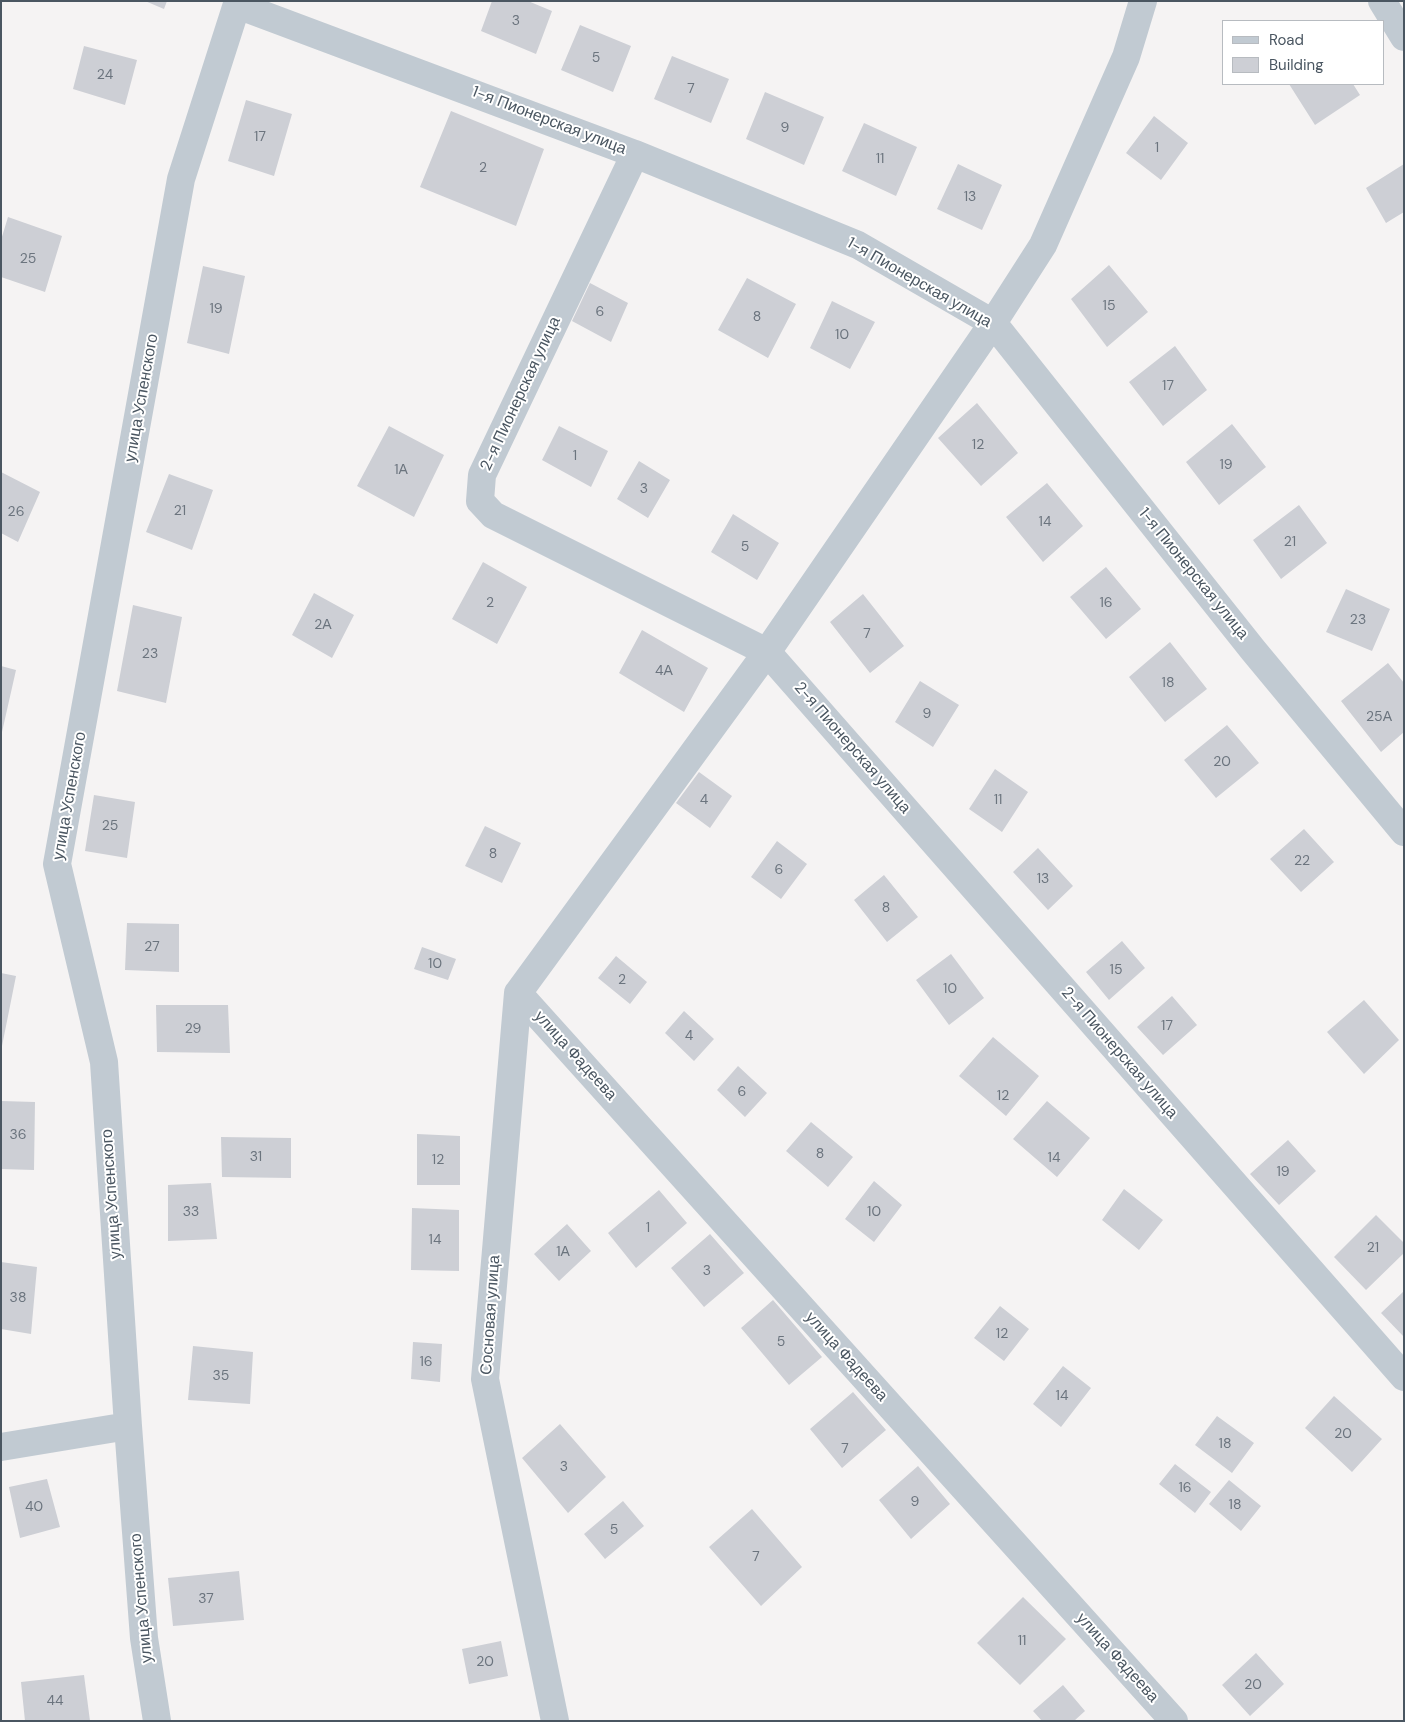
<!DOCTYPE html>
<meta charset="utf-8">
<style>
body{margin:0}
#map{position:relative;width:1405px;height:1722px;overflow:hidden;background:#f5f3f3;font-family:"DM Sans",sans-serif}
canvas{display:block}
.frame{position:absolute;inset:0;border:2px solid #4a5661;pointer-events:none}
.legend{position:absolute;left:1222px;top:20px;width:162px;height:65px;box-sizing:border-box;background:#fff;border:1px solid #b7bbc0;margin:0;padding:6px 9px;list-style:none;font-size:15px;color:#4a5661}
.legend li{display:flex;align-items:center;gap:10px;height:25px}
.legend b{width:25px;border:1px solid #b7bbc0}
</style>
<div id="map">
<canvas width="1405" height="1722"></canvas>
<div class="frame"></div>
<ul class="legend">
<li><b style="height:6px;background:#c1cad2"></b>Road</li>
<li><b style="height:14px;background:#cdcfd5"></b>Building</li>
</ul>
</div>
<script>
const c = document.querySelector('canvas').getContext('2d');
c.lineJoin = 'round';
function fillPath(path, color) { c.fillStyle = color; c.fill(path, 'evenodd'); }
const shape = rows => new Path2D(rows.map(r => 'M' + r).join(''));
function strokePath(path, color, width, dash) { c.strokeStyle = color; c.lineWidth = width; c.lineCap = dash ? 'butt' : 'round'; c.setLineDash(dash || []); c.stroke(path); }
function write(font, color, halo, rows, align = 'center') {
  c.font = font + ' "DM Sans",sans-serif'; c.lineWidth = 4; c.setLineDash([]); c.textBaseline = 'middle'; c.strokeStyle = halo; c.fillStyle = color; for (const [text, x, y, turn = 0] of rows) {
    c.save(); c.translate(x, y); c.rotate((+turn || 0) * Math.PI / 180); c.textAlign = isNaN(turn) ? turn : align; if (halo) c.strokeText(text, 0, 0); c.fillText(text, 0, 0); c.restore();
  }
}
const building = shape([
 [145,1,167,1,164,9],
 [492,1,528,1,552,11,536,54,481,31],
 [580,25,631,46,613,92,561,70],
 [84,46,137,60,125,105,73,89],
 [672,56,729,79,711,123,654,99],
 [1289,84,1353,84,1360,95,1315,125],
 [765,92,824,117,804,165,746,139],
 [246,100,292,114,274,176,228,161],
 [451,111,544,149,516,226,420,187],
 [1154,116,1188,143,1161,180,1126,153],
 [864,123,917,147,896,196,842,171],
 [958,164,1002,185,982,230,937,209],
 [1404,164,1404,212,1386,223,1366,188],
 [8,217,62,236,45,292,1,277,1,240],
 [1109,265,1148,312,1107,347,1071,299],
 [203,266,245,276,229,354,187,343],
 [747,278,796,304,768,358,718,330],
 [590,283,628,303,611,342,572,321],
 [832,301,875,322,850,369,810,348],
 [1175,346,1207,390,1163,426,1129,382],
 [977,403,1018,453,981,486,938,438],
 [1232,424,1266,467,1219,505,1186,462],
 [389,426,444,455,414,517,357,486],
 [559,426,608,451,591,487,542,460],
 [639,461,670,480,648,518,617,499],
 [1,472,40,492,18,542,1,533],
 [169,474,213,490,192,550,146,532],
 [1047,483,1083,526,1043,562,1006,517],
 [1299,505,1327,543,1281,579,1253,540],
 [733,514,779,543,757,580,711,552],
 [483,562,527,587,497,644,452,619],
 [1106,567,1141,609,1106,639,1070,597],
 [1346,589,1390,609,1372,651,1326,632],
 [314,593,354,615,332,658,292,635],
 [863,594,904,646,870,673,830,622],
 [133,605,182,617,166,703,117,691],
 [642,630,708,668,684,712,619,673],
 [1170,642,1207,689,1165,722,1129,677],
 [1388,663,1404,683,1404,732,1381,752,1341,701],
 [1,666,16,670,2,732,1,732],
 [920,681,959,705,933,747,895,722],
 [1227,725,1259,763,1216,798,1184,760],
 [995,769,1028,792,1002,832,969,809],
 [699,772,732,796,710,828,676,803],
 [94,795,135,802,127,858,85,851],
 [485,826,521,843,502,883,465,866],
 [1304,829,1334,862,1301,892,1270,859],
 [777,841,807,864,781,899,751,877],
 [1038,848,1073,886,1048,910,1013,872],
 [884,875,918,917,887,942,854,900],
 [127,923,179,924,179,972,125,970],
 [1122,941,1145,968,1109,1000,1086,972],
 [422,947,456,959,448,980,414,969],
 [951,954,984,998,949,1025,916,980],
 [616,956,647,982,630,1004,598,978],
 [1,973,16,976,2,1046,1,1046],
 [1172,996,1197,1025,1163,1055,1137,1027],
 [1364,1000,1399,1040,1364,1074,1327,1032],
 [156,1005,228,1005,230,1053,157,1052],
 [684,1011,714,1039,694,1061,665,1033],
 [993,1037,1039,1076,1006,1116,959,1076],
 [738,1066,767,1093,745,1117,717,1090],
 [1,1101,35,1102,34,1170,1,1169],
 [1047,1101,1090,1138,1057,1177,1013,1139],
 [811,1122,853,1157,828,1187,786,1151],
 [417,1134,460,1136,460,1185,417,1185],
 [221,1137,291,1138,291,1178,222,1177],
 [1288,1140,1316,1171,1279,1205,1250,1174],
 [874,1181,902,1205,874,1242,845,1219],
 [211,1183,217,1239,168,1241,168,1185],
 [1124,1189,1163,1220,1139,1250,1102,1220],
 [659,1190,687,1223,636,1268,608,1233],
 [412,1208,459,1210,459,1271,411,1270],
 [1376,1215,1404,1243,1404,1253,1366,1290,1334,1257],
 [567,1224,591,1251,559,1281,534,1254],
 [710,1234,744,1273,704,1307,671,1268],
 [1,1262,37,1267,31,1334,1,1329],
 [1404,1291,1404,1337,1381,1313],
 [773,1300,822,1357,789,1385,741,1328],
 [1000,1306,1029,1329,1004,1361,974,1338],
 [413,1342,442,1344,440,1382,411,1379],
 [193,1346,253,1352,250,1404,188,1400],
 [1063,1366,1091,1388,1061,1427,1033,1404],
 [853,1392,886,1430,842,1468,810,1429],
 [1334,1396,1382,1439,1352,1472,1305,1428],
 [1217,1416,1254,1443,1232,1473,1195,1445],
 [560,1424,606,1477,568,1513,522,1458],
 [1175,1464,1211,1492,1195,1513,1159,1484],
 [918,1466,950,1504,911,1539,879,1500],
 [47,1479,60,1527,20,1538,9,1487],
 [1229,1480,1261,1506,1241,1531,1209,1504],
 [623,1501,644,1526,605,1559,584,1534],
 [752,1509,802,1567,761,1606,709,1547],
 [239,1571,244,1620,173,1626,168,1578],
 [1023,1597,1066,1639,1020,1685,977,1643],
 [501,1641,508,1676,469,1684,462,1649],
 [1256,1653,1284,1684,1250,1716,1222,1685],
 [84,1675,90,1721,25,1721,21,1682],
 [1063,1685,1085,1711,1074,1721,1042,1721,1033,1711]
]);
const minor = shape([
 [1382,1,1404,37],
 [237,5,635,154,858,245,993,323,1253,650,1404,832],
 [635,154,482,475,480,501,493,515,767,652,1404,1377],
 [518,993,767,652,993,323,1043,245,1126,57,1143,1],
 [518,993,1174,1721],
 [518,993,485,1379,555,1721],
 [1,1447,128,1426],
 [157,1721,144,1638,128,1426,104,1062,57,864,181,179,238,1]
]);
const numberNames = [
 ["3",516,21],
 ["5",596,58],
 ["24",105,75],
 ["7",691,89],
 ["9",785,128],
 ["17",260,137],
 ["1",1157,148],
 ["11",880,159],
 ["2",483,168],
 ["13",970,197],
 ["25",28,259],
 ["15",1109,306],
 ["19",216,309],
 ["6",600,312],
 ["8",757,317],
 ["10",842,335],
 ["17",1168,386],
 ["12",978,445],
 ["1",575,456],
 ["19",1226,465],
 ["1А",401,470],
 ["3",644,489],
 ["21",180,511],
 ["26",16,512],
 ["14",1045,522],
 ["21",1290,542],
 ["5",745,547],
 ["2",490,603],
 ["16",1106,603],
 ["23",1358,620],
 ["2А",323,625],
 ["7",867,634],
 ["23",150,654],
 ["4А",664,671],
 ["18",1168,683],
 ["9",927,714],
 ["25А",1379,717],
 ["20",1222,762],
 ["4",704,800],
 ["11",998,800],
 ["25",110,826],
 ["8",493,854],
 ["22",1302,861],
 ["6",779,870],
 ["13",1043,879],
 ["8",886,908],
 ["27",152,947],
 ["10",435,964],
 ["15",1116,970],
 ["2",622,980],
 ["10",950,989],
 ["17",1167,1026],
 ["29",193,1029],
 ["4",689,1036],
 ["6",742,1092],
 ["12",1003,1096],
 ["36",18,1135],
 ["8",820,1154],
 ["31",256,1157],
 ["14",1054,1158],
 ["12",438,1160],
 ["19",1283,1172],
 ["33",191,1212],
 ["10",874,1212],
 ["1",648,1228],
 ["14",435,1240],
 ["21",1373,1248],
 ["1А",563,1252],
 ["3",707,1271],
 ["38",18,1298],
 ["12",1002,1334],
 ["5",781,1342],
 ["16",426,1362],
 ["35",221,1376],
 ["14",1062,1396],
 ["20",1343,1434],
 ["18",1225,1444],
 ["7",845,1449],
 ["3",564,1467],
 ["16",1185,1488],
 ["9",915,1502],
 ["18",1235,1505],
 ["40",34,1507],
 ["5",614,1530],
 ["7",756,1557],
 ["37",206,1599],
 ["11",1022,1641],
 ["20",485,1662],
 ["20",1253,1685],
 ["44",55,1701]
];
const streetNames = [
 ["1-я Пионерская улица",549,121,21],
 ["1-я Пионерская улица",919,283,30],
 ["2-я Пионерская улица",521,394,-65],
 ["улица Успенского",142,398,-80],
 ["1-я Пионерская улица",1193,574,51],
 ["2-я Пионерская улица",852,748,49],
 ["улица Успенского",70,796,-80],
 ["2-я Пионерская улица",1119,1053,49],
 ["улица Фадеева",575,1056,48],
 ["улица Успенского",112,1194,-94],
 ["Сосновая улица",491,1315,-86],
 ["улица Фадеева",846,1357,48],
 ["улица Успенского",142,1598,-95],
 ["улица Фадеева",1117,1658,48]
];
fillPath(building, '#cdcfd5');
strokePath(minor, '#c1cad2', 28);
write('14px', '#6b747e', null, numberNames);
write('16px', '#4a5661', '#fff', streetNames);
</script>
